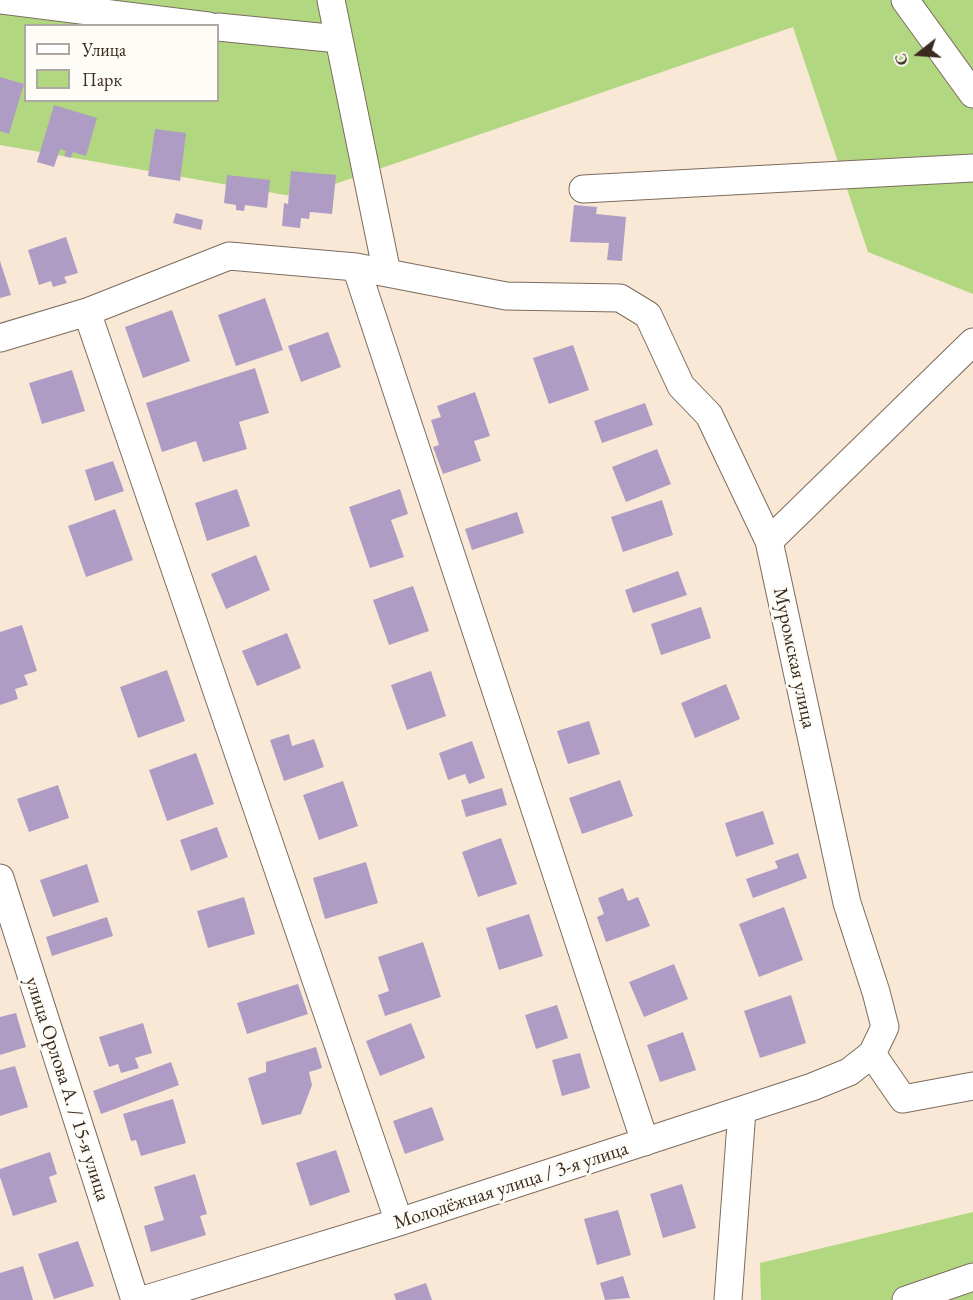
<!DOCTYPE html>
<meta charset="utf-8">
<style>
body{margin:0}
#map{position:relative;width:973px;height:1300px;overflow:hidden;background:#f8e8d5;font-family:"EB Garamond",serif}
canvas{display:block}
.legend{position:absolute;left:24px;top:24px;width:195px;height:78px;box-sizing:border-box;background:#fdfcf7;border:2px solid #afa8a0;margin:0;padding:8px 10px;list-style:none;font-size:18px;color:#3b2a1e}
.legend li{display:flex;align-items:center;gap:12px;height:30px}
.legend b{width:30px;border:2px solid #afa8a0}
.north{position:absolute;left:889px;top:24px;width:60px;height:60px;-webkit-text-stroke:4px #fdfcf7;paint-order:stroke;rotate:253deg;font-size:16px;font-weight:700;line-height:24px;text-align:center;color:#3b2a1e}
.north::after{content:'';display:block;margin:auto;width:21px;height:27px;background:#3b2a1e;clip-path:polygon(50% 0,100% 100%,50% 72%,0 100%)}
</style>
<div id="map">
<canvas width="973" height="1300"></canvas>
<ul class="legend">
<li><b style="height:8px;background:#fff"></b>Улица</li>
<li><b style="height:16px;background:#b1d781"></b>Парк</li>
</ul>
<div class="north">С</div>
</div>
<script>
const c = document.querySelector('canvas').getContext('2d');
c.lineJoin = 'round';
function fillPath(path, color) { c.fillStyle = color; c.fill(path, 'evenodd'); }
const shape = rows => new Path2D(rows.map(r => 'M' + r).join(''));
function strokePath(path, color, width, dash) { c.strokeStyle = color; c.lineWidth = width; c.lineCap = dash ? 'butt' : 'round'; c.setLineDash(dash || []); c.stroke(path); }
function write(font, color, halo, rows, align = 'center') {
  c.font = font + ' "EB Garamond",serif'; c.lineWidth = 6; c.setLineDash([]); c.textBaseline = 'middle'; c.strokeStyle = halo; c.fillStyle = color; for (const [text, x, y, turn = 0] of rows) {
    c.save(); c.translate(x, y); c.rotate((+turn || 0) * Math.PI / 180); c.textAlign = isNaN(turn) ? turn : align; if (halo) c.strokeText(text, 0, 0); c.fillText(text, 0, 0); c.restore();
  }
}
const green = shape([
 [0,0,973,0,973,294,868,252,793,27,297,197,0,145],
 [26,26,218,26,218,100,26,100],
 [973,1212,973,1300,761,1300,760,1263]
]);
const building = shape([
 [0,77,24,84,9,134,0,131],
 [54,105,97,118,86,156,73,152,71,158,64,156,66,151,60,149,54,167,37,162],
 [155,129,186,133,180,181,148,176],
 [291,171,336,175,332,214,310,212,309,219,301,218,300,228,282,226,284,203,288,204],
 [227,175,270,180,267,208,245,205,244,211,236,210,236,205,224,203],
 [574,205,597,207,596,214,626,217,622,261,607,260,609,243,570,242],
 [176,213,203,220,201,230,173,223],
 [66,237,78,273,64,277,67,283,53,287,51,281,39,285,28,250],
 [0,261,11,295,0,298],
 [265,298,283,350,236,366,218,315],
 [172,310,190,361,143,378,125,327],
 [328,332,341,367,301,382,288,346],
 [573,345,589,390,549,404,533,358],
 [255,368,269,413,239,422,247,449,203,462,196,441,162,452,146,403],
 [72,370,85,411,42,424,29,383],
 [475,392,490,436,474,441,481,461,443,474,433,447,439,445,431,420,441,417,437,406],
 [645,403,653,425,602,443,594,421],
 [657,449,671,484,626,502,612,467],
 [113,461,124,491,95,501,85,470],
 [237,489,250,526,207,541,195,503],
 [400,489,408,514,391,520,404,557,370,568,349,507],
 [662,500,673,535,623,552,611,517],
 [115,509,133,560,86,577,68,526],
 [517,512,524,533,472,550,465,529],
 [256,555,270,590,226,609,211,574],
 [678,571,687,595,633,613,625,590],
 [413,586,429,631,389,645,373,600],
 [701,607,711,638,661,655,651,624],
 [22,625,37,671,24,675,28,685,15,689,18,699,0,705,0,632],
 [287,633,301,668,257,686,242,651],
 [167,670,185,721,138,738,120,687],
 [431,671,446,716,407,730,391,685],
 [726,684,740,719,695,738,681,703],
 [589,721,600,754,568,764,557,731],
 [289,734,292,746,314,739,324,767,284,781,270,740],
 [472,741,485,778,469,784,465,774,448,780,439,753],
 [196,753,214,804,167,821,149,770],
 [620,780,633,816,582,834,569,798],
 [343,781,358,826,319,840,303,795],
 [58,785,69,818,29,832,17,799],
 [502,788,507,805,466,817,461,800],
 [763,811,774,844,736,857,725,823],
 [217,827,228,857,191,871,180,840],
 [501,838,517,884,478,897,462,852],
 [798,853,807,878,753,898,746,879,778,868,775,861],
 [366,862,378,903,325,919,313,878],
 [87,864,99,902,53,917,40,880],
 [623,888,628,901,638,897,650,926,606,942,597,917,604,914,598,898],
 [244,897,255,934,208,948,197,911],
 [784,907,803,960,759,977,739,924],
 [529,914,543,956,499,970,486,928],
 [107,917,113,936,52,956,46,937],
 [423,942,441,997,385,1016,378,995,389,991,378,957],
 [674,964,688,999,644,1017,629,982],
 [298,984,308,1014,247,1034,237,1003],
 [791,995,806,1043,760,1058,744,1011],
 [557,1005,568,1038,536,1049,525,1015],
 [16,1013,26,1047,0,1055,0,1017],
 [143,1023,152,1053,135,1058,139,1068,121,1073,118,1064,109,1067,99,1037],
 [411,1023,425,1058,380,1076,366,1041],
 [683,1032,696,1070,660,1082,647,1045],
 [316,1047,322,1068,309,1072,312,1085,301,1114,262,1125,248,1078,266,1072,266,1062],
 [580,1053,590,1088,562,1096,552,1060],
 [171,1062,179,1085,101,1114,93,1091],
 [15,1066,28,1107,0,1116,0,1070],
 [173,1099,186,1143,141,1156,136,1140,131,1141,123,1114],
 [432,1107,444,1140,405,1154,393,1121],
 [336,1150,350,1192,310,1206,296,1163],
 [50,1152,57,1174,49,1177,57,1202,13,1216,0,1177,0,1169],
 [195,1174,207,1214,200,1216,206,1235,151,1252,144,1226,164,1220,154,1187],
 [682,1184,696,1228,663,1238,650,1194],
 [618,1210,631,1255,597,1265,584,1219],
 [78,1241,94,1286,54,1299,38,1254],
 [23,1266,33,1300,0,1300,0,1273],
 [623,1276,630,1298,605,1300,600,1283],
 [426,1283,432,1300,396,1300,394,1294]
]);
const minor = shape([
 [0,0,208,26],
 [331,0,387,273],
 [905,0,973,94],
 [218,27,339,39],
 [583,189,973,168],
 [356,267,645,1142],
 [87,312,399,1222],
 [0,338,87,312,229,256,356,267,506,296,620,298,648,315,681,386,709,415,769,541,847,903,876,992,885,1027,872,1054,849,1072,812,1087,399,1222,143,1300],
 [769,541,973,342],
 [0,878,135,1300],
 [872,1054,903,1099,973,1086],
 [728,1300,742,1110],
 [906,1300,973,1277]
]);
const streetNames = [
 ["Муромская улица",794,658,78],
 ["улица Орлова А. / 15-я улица",67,1089,72],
 ["Молодёжная улица / 3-я улица",511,1186,-18]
];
fillPath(green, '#b1d781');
fillPath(building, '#ae9cc4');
strokePath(minor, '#7d6c5e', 29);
strokePath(minor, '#fff', 27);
write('20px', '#3b2a1e', '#fdfcf7', streetNames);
</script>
